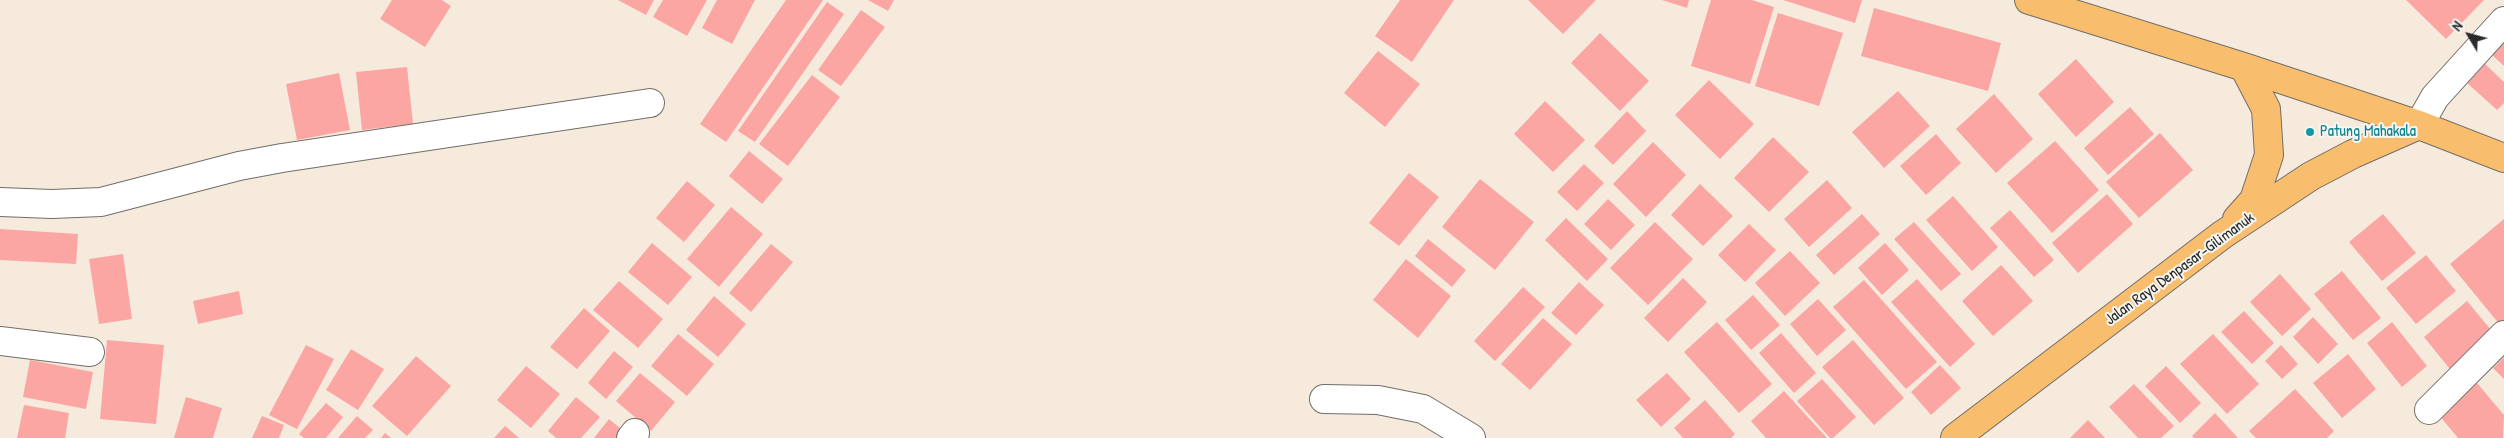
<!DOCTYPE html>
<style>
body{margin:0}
#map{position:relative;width:2504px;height:438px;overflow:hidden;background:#f5eadc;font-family:"Patrick Hand",sans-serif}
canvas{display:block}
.north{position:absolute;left:2444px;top:10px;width:50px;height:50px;-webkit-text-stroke:4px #f6f6f2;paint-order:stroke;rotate:307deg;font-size:14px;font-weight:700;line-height:20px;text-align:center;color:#2b2b2b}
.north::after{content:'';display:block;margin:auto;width:18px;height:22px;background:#2b2b2b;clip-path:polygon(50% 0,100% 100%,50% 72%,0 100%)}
</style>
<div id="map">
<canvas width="2504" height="438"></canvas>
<div class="north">N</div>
</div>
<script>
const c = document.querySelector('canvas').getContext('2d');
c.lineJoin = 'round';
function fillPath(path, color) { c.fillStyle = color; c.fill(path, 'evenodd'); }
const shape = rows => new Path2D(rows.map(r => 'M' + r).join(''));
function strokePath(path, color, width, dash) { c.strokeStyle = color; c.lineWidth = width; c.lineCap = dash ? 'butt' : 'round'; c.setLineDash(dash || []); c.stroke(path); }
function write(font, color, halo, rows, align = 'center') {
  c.font = font + ' "Patrick Hand",sans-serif'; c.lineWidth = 4; c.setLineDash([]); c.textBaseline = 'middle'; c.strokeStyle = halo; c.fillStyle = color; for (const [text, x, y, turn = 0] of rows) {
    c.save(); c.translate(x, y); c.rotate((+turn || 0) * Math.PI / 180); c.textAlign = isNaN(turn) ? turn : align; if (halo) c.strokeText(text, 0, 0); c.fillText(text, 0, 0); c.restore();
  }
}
const building = shape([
 [392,0,442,0,451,6,425,47,380,19],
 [618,0,654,0,646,15],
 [663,0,707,0,687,36,653,17],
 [717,0,755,0,732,44,702,28],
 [786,0,823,0,726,142,700,124],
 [868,0,894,0,888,11],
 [1400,0,1454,0,1412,62,1375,36],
 [1528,0,1596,0,1563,34],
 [1662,0,1689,0,1687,8],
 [1711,0,1752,0,1774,7,1750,84,1691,66],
 [1783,0,1862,0,1855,23],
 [2406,0,2484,0,2446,39],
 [827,2,844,14,755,142,738,131],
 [1874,8,2001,43,1988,91,1861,56],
 [861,10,885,27,841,86,818,70],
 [1778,13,1843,33,1819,106,1755,86],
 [1600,33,1649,81,1620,111,1571,63],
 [2504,42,2504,66,2492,55],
 [1378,51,1420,84,1385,127,1344,93],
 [2076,59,2114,102,2076,137,2038,94],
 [2484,63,2504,82,2504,103,2497,110,2466,82],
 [407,67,413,124,362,130,356,72],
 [339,73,350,130,297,140,286,84],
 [812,75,840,97,788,166,759,144],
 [1709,80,1754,124,1720,159,1675,115],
 [1898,91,1930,126,1884,168,1852,132],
 [1994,94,2033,139,1996,173,1956,129],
 [1545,101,1585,140,1553,172,1514,134],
 [2130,107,2154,134,2108,175,2084,148],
 [1627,111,1646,131,1613,165,1594,146],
 [2160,133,2193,170,2139,218,2106,182],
 [1936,134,1961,163,1926,195,1900,166],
 [1773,137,1809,172,1769,212,1734,178],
 [2055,141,2099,190,2052,233,2007,183],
 [1653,142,1686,175,1646,217,1613,184],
 [749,151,783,179,762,204,729,176],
 [1584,164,1604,183,1577,211,1557,192],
 [1409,173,1439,197,1399,246,1369,223],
 [1480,179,1534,222,1495,270,1442,227],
 [1827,180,1852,208,1809,247,1784,219],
 [687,181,715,205,684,242,656,218],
 [1700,184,1733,216,1703,246,1671,215],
 [2107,194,2133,224,2078,273,2052,243],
 [1953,196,1998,247,1972,271,1926,220],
 [1608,199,1635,225,1611,250,1584,224],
 [731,207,763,234,719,287,687,259],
 [2010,210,2054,260,2034,277,1990,228],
 [1862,214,1880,234,1834,275,1816,255],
 [2383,214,2416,253,2382,281,2349,242],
 [1566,218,1608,259,1587,281,1545,240],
 [2504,219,2504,322,2500,325,2450,264],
 [1655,222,1693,259,1648,305,1610,268],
 [1914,222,1961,274,1941,291,1894,239],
 [1749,224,1776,250,1745,282,1718,255],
 [0,229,78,234,76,264,0,260],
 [1428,239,1466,270,1452,287,1415,256],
 [652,243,692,277,668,305,628,272],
 [1885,243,1909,270,1882,295,1858,268],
 [771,244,793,262,751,312,729,293],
 [1790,251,1820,283,1785,316,1755,283],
 [123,254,132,319,99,324,89,259],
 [2426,255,2456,291,2416,324,2386,288],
 [1406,259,1451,296,1418,338,1373,300],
 [2001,265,2033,301,1993,336,1962,301],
 [2342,271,2381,318,2353,340,2314,294],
 [2280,274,2311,309,2282,336,2250,302],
 [1683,278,1707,302,1668,342,1644,318],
 [1917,279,1975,344,1950,367,1891,302],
 [1864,280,1937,362,1906,389,1833,307],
 [619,281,663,319,638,348,593,310],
 [1579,282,1604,305,1576,335,1551,313],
 [1523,287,1545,307,1495,361,1474,341],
 [239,291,243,314,198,324,193,301],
 [1753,295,1780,325,1751,350,1725,320],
 [714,296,746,324,718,357,686,330],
 [1818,299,1846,330,1817,356,1790,324],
 [2467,301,2497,337,2453,373,2424,337],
 [584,308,610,331,577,369,550,347],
 [2244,311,2274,343,2252,364,2221,332],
 [2313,317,2338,344,2318,364,2293,337],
 [1543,318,1572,344,1530,390,1501,364],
 [1717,322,1772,384,1739,413,1684,352],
 [2392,322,2427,366,2402,387,2367,343],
 [1781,333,1816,373,1794,393,1759,353],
 [678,334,714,364,687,396,651,366],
 [2213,334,2259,384,2227,414,2180,364],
 [107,340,164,345,156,424,100,419],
 [1853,340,1904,398,1874,425,1822,367],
 [306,345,334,359,297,429,269,415],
 [2281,345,2298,364,2282,379,2265,361],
 [351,349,384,369,358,410,326,390],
 [614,351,633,367,606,399,588,383],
 [2348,354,2376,389,2342,418,2313,383],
 [416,356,451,386,407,436,372,406],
 [2504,357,2504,379,2493,368],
 [30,360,93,372,86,409,23,397],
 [1940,365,1961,388,1931,415,1911,392],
 [526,366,560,394,531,428,497,400],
 [2166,366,2201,403,2180,423,2145,386],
 [640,373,675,402,651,431,616,401],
 [1667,373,1691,399,1661,427,1636,400],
 [1822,379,1856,417,1833,438,1830,438,1797,401],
 [2477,383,2504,415,2503,438,2458,438,2439,415],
 [2134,384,2174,426,2161,438,2138,438,2109,407],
 [2295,389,2334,431,2327,438,2256,438,2249,431],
 [1784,391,1827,438,1766,438,1751,421],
 [186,397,222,408,213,438,174,438],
 [576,397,600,417,581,438,556,438,548,431],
 [1705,400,1735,434,1731,438,1683,438,1674,428],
 [326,403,343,417,326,438,304,438,299,434],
 [24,405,69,413,65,438,17,438],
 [2215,413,2238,438,2194,438,2192,436],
 [262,416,284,425,279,438,252,438],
 [357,416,373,430,365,438,338,438],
 [609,419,626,433,621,438,594,438],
 [2088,420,2105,438,2070,438],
 [505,426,519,438,494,438],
 [385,433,391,438,381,438]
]);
const minor = shape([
 [2419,125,2435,97,2504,21],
 [0,202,52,204,101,202,239,166,282,158,650,103],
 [0,341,90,352],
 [1324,399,1378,400,1423,409,1471,438],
 [2429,410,2504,335],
 [631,438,635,433]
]);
const highway = shape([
 [2029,0,2244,67,2419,125,2504,158],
 [2237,219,2254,200,2269,155,2266,109,2244,67],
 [1955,438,2222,235,2311,176,2353,154,2419,125]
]);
const markers = [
 [2310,132,5,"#0f9aa8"]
];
const cultureNames = [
 ["Patung Mahakala",2320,132]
];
const streetNames = [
 ["Jalan Raya Denpasar-Gilimanuk",2180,269,-36]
];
fillPath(building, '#fca6a4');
strokePath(minor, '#726e69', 30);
strokePath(highway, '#726e69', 30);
strokePath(minor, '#fff', 28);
strokePath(highway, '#f9be6d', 28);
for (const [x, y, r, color] of markers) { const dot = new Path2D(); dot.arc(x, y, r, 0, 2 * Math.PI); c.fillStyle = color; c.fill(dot); strokePath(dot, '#f6f6f2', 2); }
write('16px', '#0d838f', '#f6f6f2', cultureNames, 'left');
write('16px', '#2b2b2b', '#f6f6f2', streetNames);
</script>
